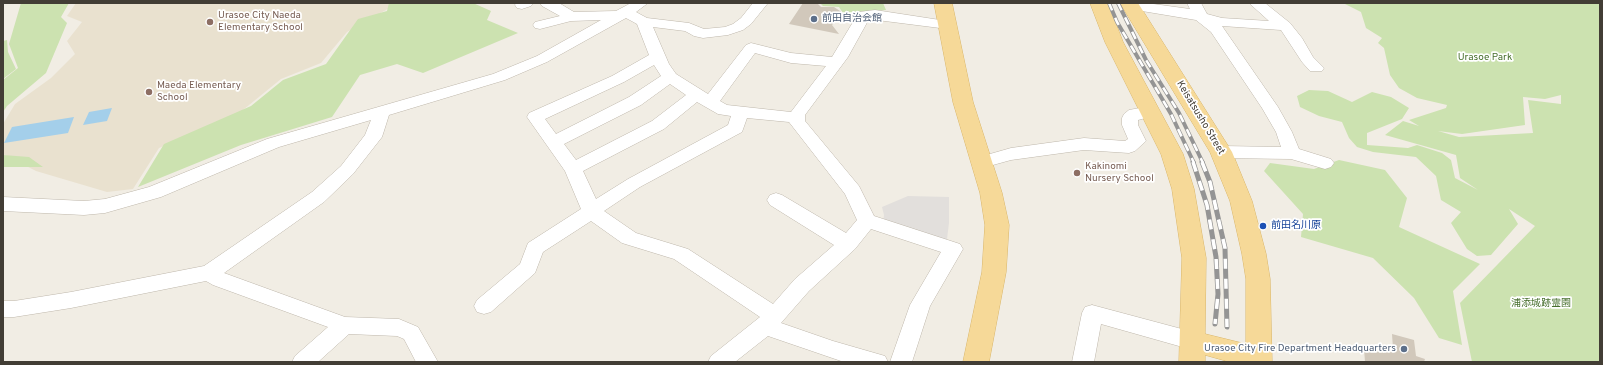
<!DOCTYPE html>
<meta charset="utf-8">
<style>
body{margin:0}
#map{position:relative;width:1603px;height:365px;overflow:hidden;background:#f1ede4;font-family:Overpass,sans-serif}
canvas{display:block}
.frame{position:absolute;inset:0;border:4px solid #423d35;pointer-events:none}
</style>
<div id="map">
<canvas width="1603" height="365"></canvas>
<div class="frame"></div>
</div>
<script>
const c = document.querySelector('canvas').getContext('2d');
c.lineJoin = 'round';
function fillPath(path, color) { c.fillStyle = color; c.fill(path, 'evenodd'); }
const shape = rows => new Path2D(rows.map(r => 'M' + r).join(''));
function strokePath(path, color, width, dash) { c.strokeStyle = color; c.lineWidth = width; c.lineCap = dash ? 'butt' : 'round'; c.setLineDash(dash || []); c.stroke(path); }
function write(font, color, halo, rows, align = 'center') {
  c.font = font + ' Overpass,"Noto Sans JP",sans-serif'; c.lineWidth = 3.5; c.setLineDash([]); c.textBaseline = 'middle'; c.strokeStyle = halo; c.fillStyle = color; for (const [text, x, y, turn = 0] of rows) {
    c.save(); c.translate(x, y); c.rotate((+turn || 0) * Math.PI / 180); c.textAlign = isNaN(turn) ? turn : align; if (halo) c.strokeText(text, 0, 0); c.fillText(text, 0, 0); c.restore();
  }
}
const education = shape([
 [76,3,392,3,393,6,347,32,321,63,281,79,238,114,159,148,133,189,107,192,36,171,3,154,3,124,15,104,51,78,75,54,67,41,82,22,67,16]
]);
const green = shape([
 [21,3,69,3,61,17,67,23,46,73,7,106,3,112,3,80,18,68,9,44],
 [389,3,473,3,491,11,487,20,518,33,423,73,397,64,360,75,332,117,241,145,138,187,164,144,251,106,283,80,326,64,358,19,387,11],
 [820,3,883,3,886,10,860,12,852,19,840,18,843,13,839,7,823,6],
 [1343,3,1600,3,1600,362,1472,362,1460,303,1535,226,1509,209,1518,224,1491,255,1477,256,1467,249,1451,223,1461,212,1441,200,1436,176,1416,157,1373,152,1357,147,1349,138,1342,122,1319,116,1300,107,1297,96,1309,90,1328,91,1352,102,1372,92,1391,97,1409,108,1402,119,1367,133,1367,145,1408,148,1417,145,1442,153,1451,160,1455,178,1478,190,1460,178,1456,155,1385,135,1403,121,1419,126,1409,120,1446,108,1447,105,1417,98,1399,88,1390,75,1384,48,1378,43,1382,38,1366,28,1361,12],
 [1561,95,1561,104,1528,100,1533,133,1459,137,1438,131,1462,134,1525,125,1523,97,1545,99],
 [7,40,8,52,16,69,3,79,3,41],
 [3,155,29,157,43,167,3,167],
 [1339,160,1385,170,1407,198,1399,227,1480,264,1453,291,1462,345,1439,338,1414,298,1373,258,1301,237,1303,214,1264,171,1270,163,1314,169]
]);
const parking = shape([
 [908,196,949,197,949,223,946,247,883,225,884,215,882,207]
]);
const water = shape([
 [112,108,107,121,83,125,89,112],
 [74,117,68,133,4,143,12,127]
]);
const building = shape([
 [803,3,817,3,821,7,834,7,843,13,832,25,839,34,789,24],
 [1392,334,1414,340,1416,356,1425,359,1424,362,1365,362,1364,348,1384,353,1383,346,1393,349]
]);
const minor = shape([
 [516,3,533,3,531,6,522,9,517,8,515,5,516,3],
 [540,3,559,3,574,12,616,11,631,3,648,3,636,12,647,18,689,23,704,29,725,27,733,24,741,18,753,3,768,3,751,24,743,30,728,35,703,38,694,36,685,31,653,27,669,64,676,74,708,94,746,45,751,43,791,53,832,57,859,12,875,10,953,22,955,25,953,28,948,29,869,19,848,57,805,115,805,121,859,186,874,216,960,244,963,249,930,306,912,362,890,362,910,305,941,252,871,229,855,249,809,291,781,323,833,341,885,356,888,362,844,362,768,336,735,362,708,362,711,356,760,317,674,259,622,243,591,221,543,252,535,273,491,312,484,314,477,312,474,306,477,300,520,264,528,243,581,209,565,171,527,117,529,113,612,76,649,55,637,24,626,18,547,62,505,80,389,115,382,137,353,174,324,202,224,273,345,317,399,319,418,327,438,362,416,362,404,339,397,336,349,334,318,362,292,362,295,356,328,327,213,285,206,281,71,308,14,317,3,317,3,301,14,301,71,292,204,266,312,192,341,166,365,135,371,120,279,147,161,197,105,213,84,215,3,211,3,197,84,201,105,199,149,187,267,139,493,74,537,56,601,20,571,21,540,29,535,28,533,25,535,22,560,16,542,6,540,3],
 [755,53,791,63,826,66,791,112,727,105,720,101,755,53],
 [654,65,661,76,629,97,556,134,545,119,624,82,654,65],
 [670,84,686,95,652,121,576,160,564,144,641,105,670,84],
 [697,102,718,114,731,116,728,125,628,179,596,199,583,171,664,129,697,102],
 [747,118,789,122,845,194,857,220,846,233,782,195,776,193,770,195,767,200,770,205,834,245,795,279,773,304,688,249,636,233,604,211,640,187,742,132,747,118],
 [1124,3,1146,3,1190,9,1187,3,1201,3,1207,14,1222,18,1269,21,1249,3,1265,3,1290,23,1302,38,1313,57,1324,68,1322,71,1310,71,1302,62,1281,30,1222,26,1278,107,1292,132,1299,149,1331,159,1334,163,1331,167,1325,169,1291,159,1221,158,1215,156,1212,152,1215,148,1221,146,1281,147,1276,132,1262,108,1211,32,1196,20,1130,9,1125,8,1123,5,1124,3],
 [1151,106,1157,107,1159,111,1157,115,1138,120,1138,125,1146,141,1135,151,1129,153,1084,150,1011,160,982,168,976,166,973,162,976,158,1011,148,1084,138,1125,141,1128,139,1122,125,1122,118,1124,114,1129,110,1151,106],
 [1092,305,1193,332,1201,335,1204,341,1201,347,1193,350,1101,324,1094,362,1072,362,1082,313,1085,307,1092,305]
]);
const major = shape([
 [934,3,952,3,973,102,1002,193,1009,225,1006,272,989,362,963,362,982,272,985,225,980,193,953,102,934,3],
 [1090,3,1108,3,1123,42,1183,154,1194,189,1206,258,1205,334,1246,344,1246,279,1242,254,1230,201,1210,152,1120,3,1138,3,1232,152,1252,201,1266,254,1270,279,1272,362,1230,362,1205,355,1205,362,1179,362,1182,258,1172,189,1161,154,1105,42,1090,3]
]);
const railFar1 = shape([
 [1109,3,1117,22,1171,114,1194,163],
 [1118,3,1146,60,1179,113,1203,163]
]);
const rail = shape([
 [1193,162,1207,205,1216,257,1218,294,1215,324],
 [1202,162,1210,182,1225,248,1227,327]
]);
const markers = [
 [814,19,4,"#5c6f8a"],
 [210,22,4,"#8d6e63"],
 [149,92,4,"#8d6e63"],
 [1077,173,4,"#8d6e63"],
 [1263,226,4,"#1a4fb4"],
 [1404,349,4,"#5c6f8a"]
];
const educationNames = [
 ["Urasoe City Naeda",218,16],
 ["Elementary School",218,28],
 ["Maeda Elementary",157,86],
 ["School",157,98],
 ["Kakinomi",1085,167],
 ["Nursery School",1085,179]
];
const serviceNames = [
 ["前田自治会館",822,19],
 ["Urasoe City Fire Department Headquarters",1396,349,"right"]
];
const parkNames = [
 ["Urasoe Park",1485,58],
 ["浦添城跡霊園",1541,304]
];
const streetNames = [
 ["Keisatsusho Street",1200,118,59]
];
const transitNames = [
 ["前田名川原",1271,226]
];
fillPath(education, '#e9e1cf');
fillPath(green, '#cce2b0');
fillPath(parking, '#e2dfdc');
fillPath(water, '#a4cfea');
fillPath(building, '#d1c8bb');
strokePath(minor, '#beb7ab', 1);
strokePath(major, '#d9b66a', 1);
fillPath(minor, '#fff');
fillPath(major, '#f6d998');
strokePath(railFar1, '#949494', 4);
strokePath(rail, '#949494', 5);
strokePath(railFar1, '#fff', 2.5, [8]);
strokePath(rail, '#fff', 3.5, [10]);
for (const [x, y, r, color] of markers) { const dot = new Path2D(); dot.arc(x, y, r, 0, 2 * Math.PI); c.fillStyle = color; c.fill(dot); strokePath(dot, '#fff', 1.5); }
write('10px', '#785e54', '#fff', educationNames, 'left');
write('10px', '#4e5e75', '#fff', serviceNames, 'left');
write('10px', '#476f2d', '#fff', parkNames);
write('10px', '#423d35', '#fff', streetNames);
write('10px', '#164399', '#fff', transitNames, 'left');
</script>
